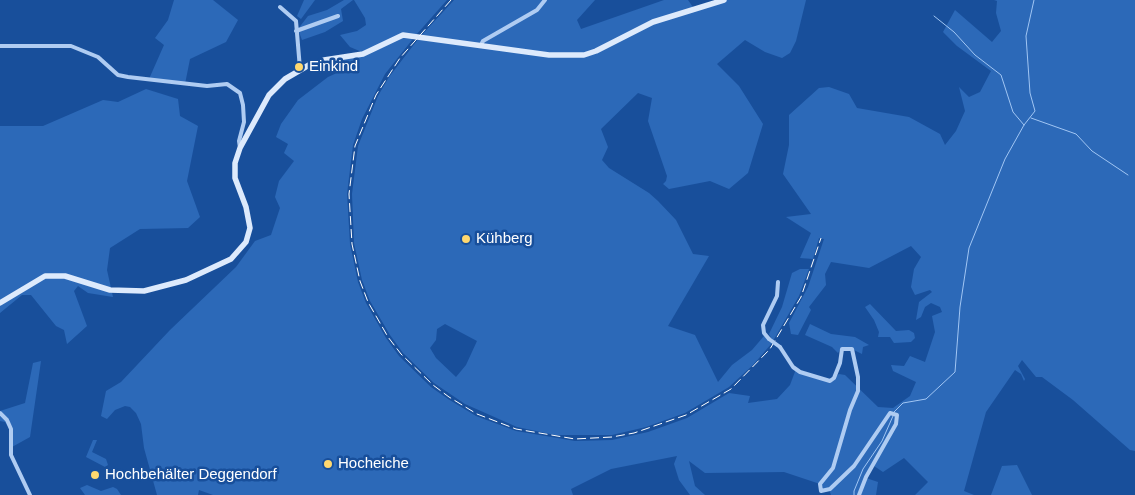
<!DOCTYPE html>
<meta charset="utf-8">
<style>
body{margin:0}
canvas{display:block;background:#184f9b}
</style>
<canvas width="1135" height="495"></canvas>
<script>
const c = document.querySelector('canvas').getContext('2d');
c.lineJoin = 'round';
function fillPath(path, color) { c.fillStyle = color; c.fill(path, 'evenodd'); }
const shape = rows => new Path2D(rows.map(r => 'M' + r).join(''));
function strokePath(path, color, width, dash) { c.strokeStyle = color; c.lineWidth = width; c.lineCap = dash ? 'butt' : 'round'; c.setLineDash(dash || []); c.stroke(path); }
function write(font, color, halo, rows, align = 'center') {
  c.font = font + ' Arial,sans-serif'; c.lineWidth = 5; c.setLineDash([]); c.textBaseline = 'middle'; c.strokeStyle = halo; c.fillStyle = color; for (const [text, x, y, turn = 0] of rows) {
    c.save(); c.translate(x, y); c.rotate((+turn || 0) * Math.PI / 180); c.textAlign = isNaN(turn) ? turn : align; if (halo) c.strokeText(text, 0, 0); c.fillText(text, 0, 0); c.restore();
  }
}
const green = shape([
 [174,0,213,0,238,20,226,42,190,59,185,84,149,79,164,45,155,38,168,20],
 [304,0,315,0,301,19,297,16],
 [344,0,353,0,341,9,343,21,325,32,302,40,298,29,308,16,327,10],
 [354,0,447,0,416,35,385,74,362,119,353,145,347,194,350,244,358,282,366,303,386,338,399,356,431,387,448,399,476,416,516,431,575,441,612,440,648,432,687,418,729,393,750,396,748,403,777,399,790,385,796,369,824,381,834,378,839,374,845,375,878,407,893,408,910,396,916,382,893,371,891,365,904,366,910,356,925,362,935,332,932,316,942,312,940,307,931,303,925,307,921,317,916,320,919,302,932,292,930,290,915,295,911,287,914,269,921,257,911,246,869,268,831,262,825,274,826,285,809,307,811,310,798,335,791,334,789,323,808,287,824,239,819,238,813,259,800,258,811,233,786,217,811,214,783,174,789,145,789,115,819,88,829,87,849,94,857,108,909,117,940,134,945,145,956,131,965,111,959,87,969,97,980,92,991,71,957,46,943,32,955,10,992,42,1001,31,996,13,997,1,994,0,1135,0,1135,451,1130,450,1073,400,1042,377,1036,377,1022,360,1018,366,1025,379,1024,381,1021,374,1015,370,986,412,964,491,974,495,915,495,928,482,904,458,883,472,874,466,866,478,878,482,876,495,831,495,829,489,824,492,820,484,784,472,705,473,689,461,695,486,705,495,690,495,679,480,674,464,677,456,611,469,571,489,573,495,213,495,199,490,198,495,157,495,144,448,141,424,136,413,130,407,125,406,115,410,107,419,101,416,106,391,121,382,170,330,236,267,255,241,271,235,280,208,275,197,279,181,294,161,284,153,288,144,276,137,281,124,298,100,328,77,348,68,339,58,362,52,350,47,340,35,357,31,366,25,365,18],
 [454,0,595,0,577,20,581,29,664,0,688,0,695,10,724,0,806,0,796,41,790,53,782,58,765,52,745,40,717,64,739,86,763,124,748,173,729,189,710,181,669,189,663,184,666,181,667,176,648,121,652,98,638,93,601,129,608,147,602,160,609,168,649,193,658,201,676,220,693,254,709,256,668,326,695,335,718,382,732,365,752,350,764,336,772,343,753,365,729,387,685,413,646,427,612,435,555,435,517,427,465,404,434,383,403,353,390,335,370,301,362,280,354,243,352,194,358,146,378,96,389,77,419,38],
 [445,324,477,341,466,365,456,377,436,358,430,348,436,340,437,329],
 [146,89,178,99,180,116,198,126,187,181,200,217,188,228,140,229,110,248,107,270,113,297,88,293,78,286,74,291,87,326,67,344,64,330,56,326,31,295,22,295,0,313,0,126,43,126,103,100,118,102],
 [800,269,809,269,799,296,773,341,769,334,782,307,792,273],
 [870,304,896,331,909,330,914,333,915,338,911,342,894,343,890,337,878,337,879,332,874,320,865,307],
 [810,324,831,334,855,337,869,345,863,347,862,354,848,347,841,348,838,353,832,347,805,335],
 [41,361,30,437,12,447,9,428,5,422,0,421,0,411,25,403,33,363],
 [93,440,97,440,92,452,106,459,108,465,105,467,86,457],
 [1017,465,1032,495,991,495,1002,466],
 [87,485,101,491,113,487,117,489,121,495,85,495,80,488]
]);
const stream = shape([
 [934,16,954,32,975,55,1001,75,1013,112,1024,125],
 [1031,118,1076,134,1092,151,1128,175],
 [894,412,903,403,926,399,955,372,960,307,969,248,1005,159,1024,125,1035,111,1030,93,1026,36,1034,0],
 [854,495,854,491,863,469,882,441,893,416]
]);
const street = shape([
 [280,7,296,21,300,69],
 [296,31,338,16],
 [481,45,483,41,537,10,545,0],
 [0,46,71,46,98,57,118,75,128,77,207,86,227,84,240,93,243,105,244,122,239,141,240,148],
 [769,339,764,333,763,325,777,296,778,282],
 [780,347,793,367,800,372,830,381,834,378,840,363,842,349,852,349,858,377,858,391,850,410,833,468,820,484,821,491,830,489,854,466,890,413,897,415,896,424,866,477,859,495],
 [0,413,7,420,11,429,11,455,30,495]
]);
const secondary = shape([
 [0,303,45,276,65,276,110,290,144,291,186,280,231,259,246,242,250,228,246,207,235,178,235,163,240,148,269,95,285,79,309,65,324,60,363,54,403,35,549,55,584,55,596,51,653,22,724,0]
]);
const rail = shape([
 [451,0,400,58,376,95,355,146,349,194,352,244,360,281,368,302,388,337,401,354,433,385,449,397,477,414,516,429,575,439,612,437,634,433,686,415,731,389,770,349,801,297,821,238]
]);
const streetBridge = shape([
 [769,339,780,347]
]);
const markers = [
 [299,67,5,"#ffd86f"],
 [466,239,5,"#ffd86f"],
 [328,464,5,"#ffd86f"],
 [95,475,5,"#ffd86f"]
];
const poiNames = [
 ["Einkind",309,67],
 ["Kühberg",476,239],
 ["Hocheiche",338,464],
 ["Hochbehälter Deggendorf",105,475]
];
fillPath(green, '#2c69b8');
strokePath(stream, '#a1c6f4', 1);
strokePath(street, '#afccf2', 4);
strokePath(secondary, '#ddeafc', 5.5);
strokePath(rail, '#fff', 1, [9, 4]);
strokePath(streetBridge, '#afccf2', 4);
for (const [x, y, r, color] of markers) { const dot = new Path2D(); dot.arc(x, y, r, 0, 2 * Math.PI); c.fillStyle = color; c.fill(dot); strokePath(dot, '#184f9b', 2); }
write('15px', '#fff', '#184f9b', poiNames, 'left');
</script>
